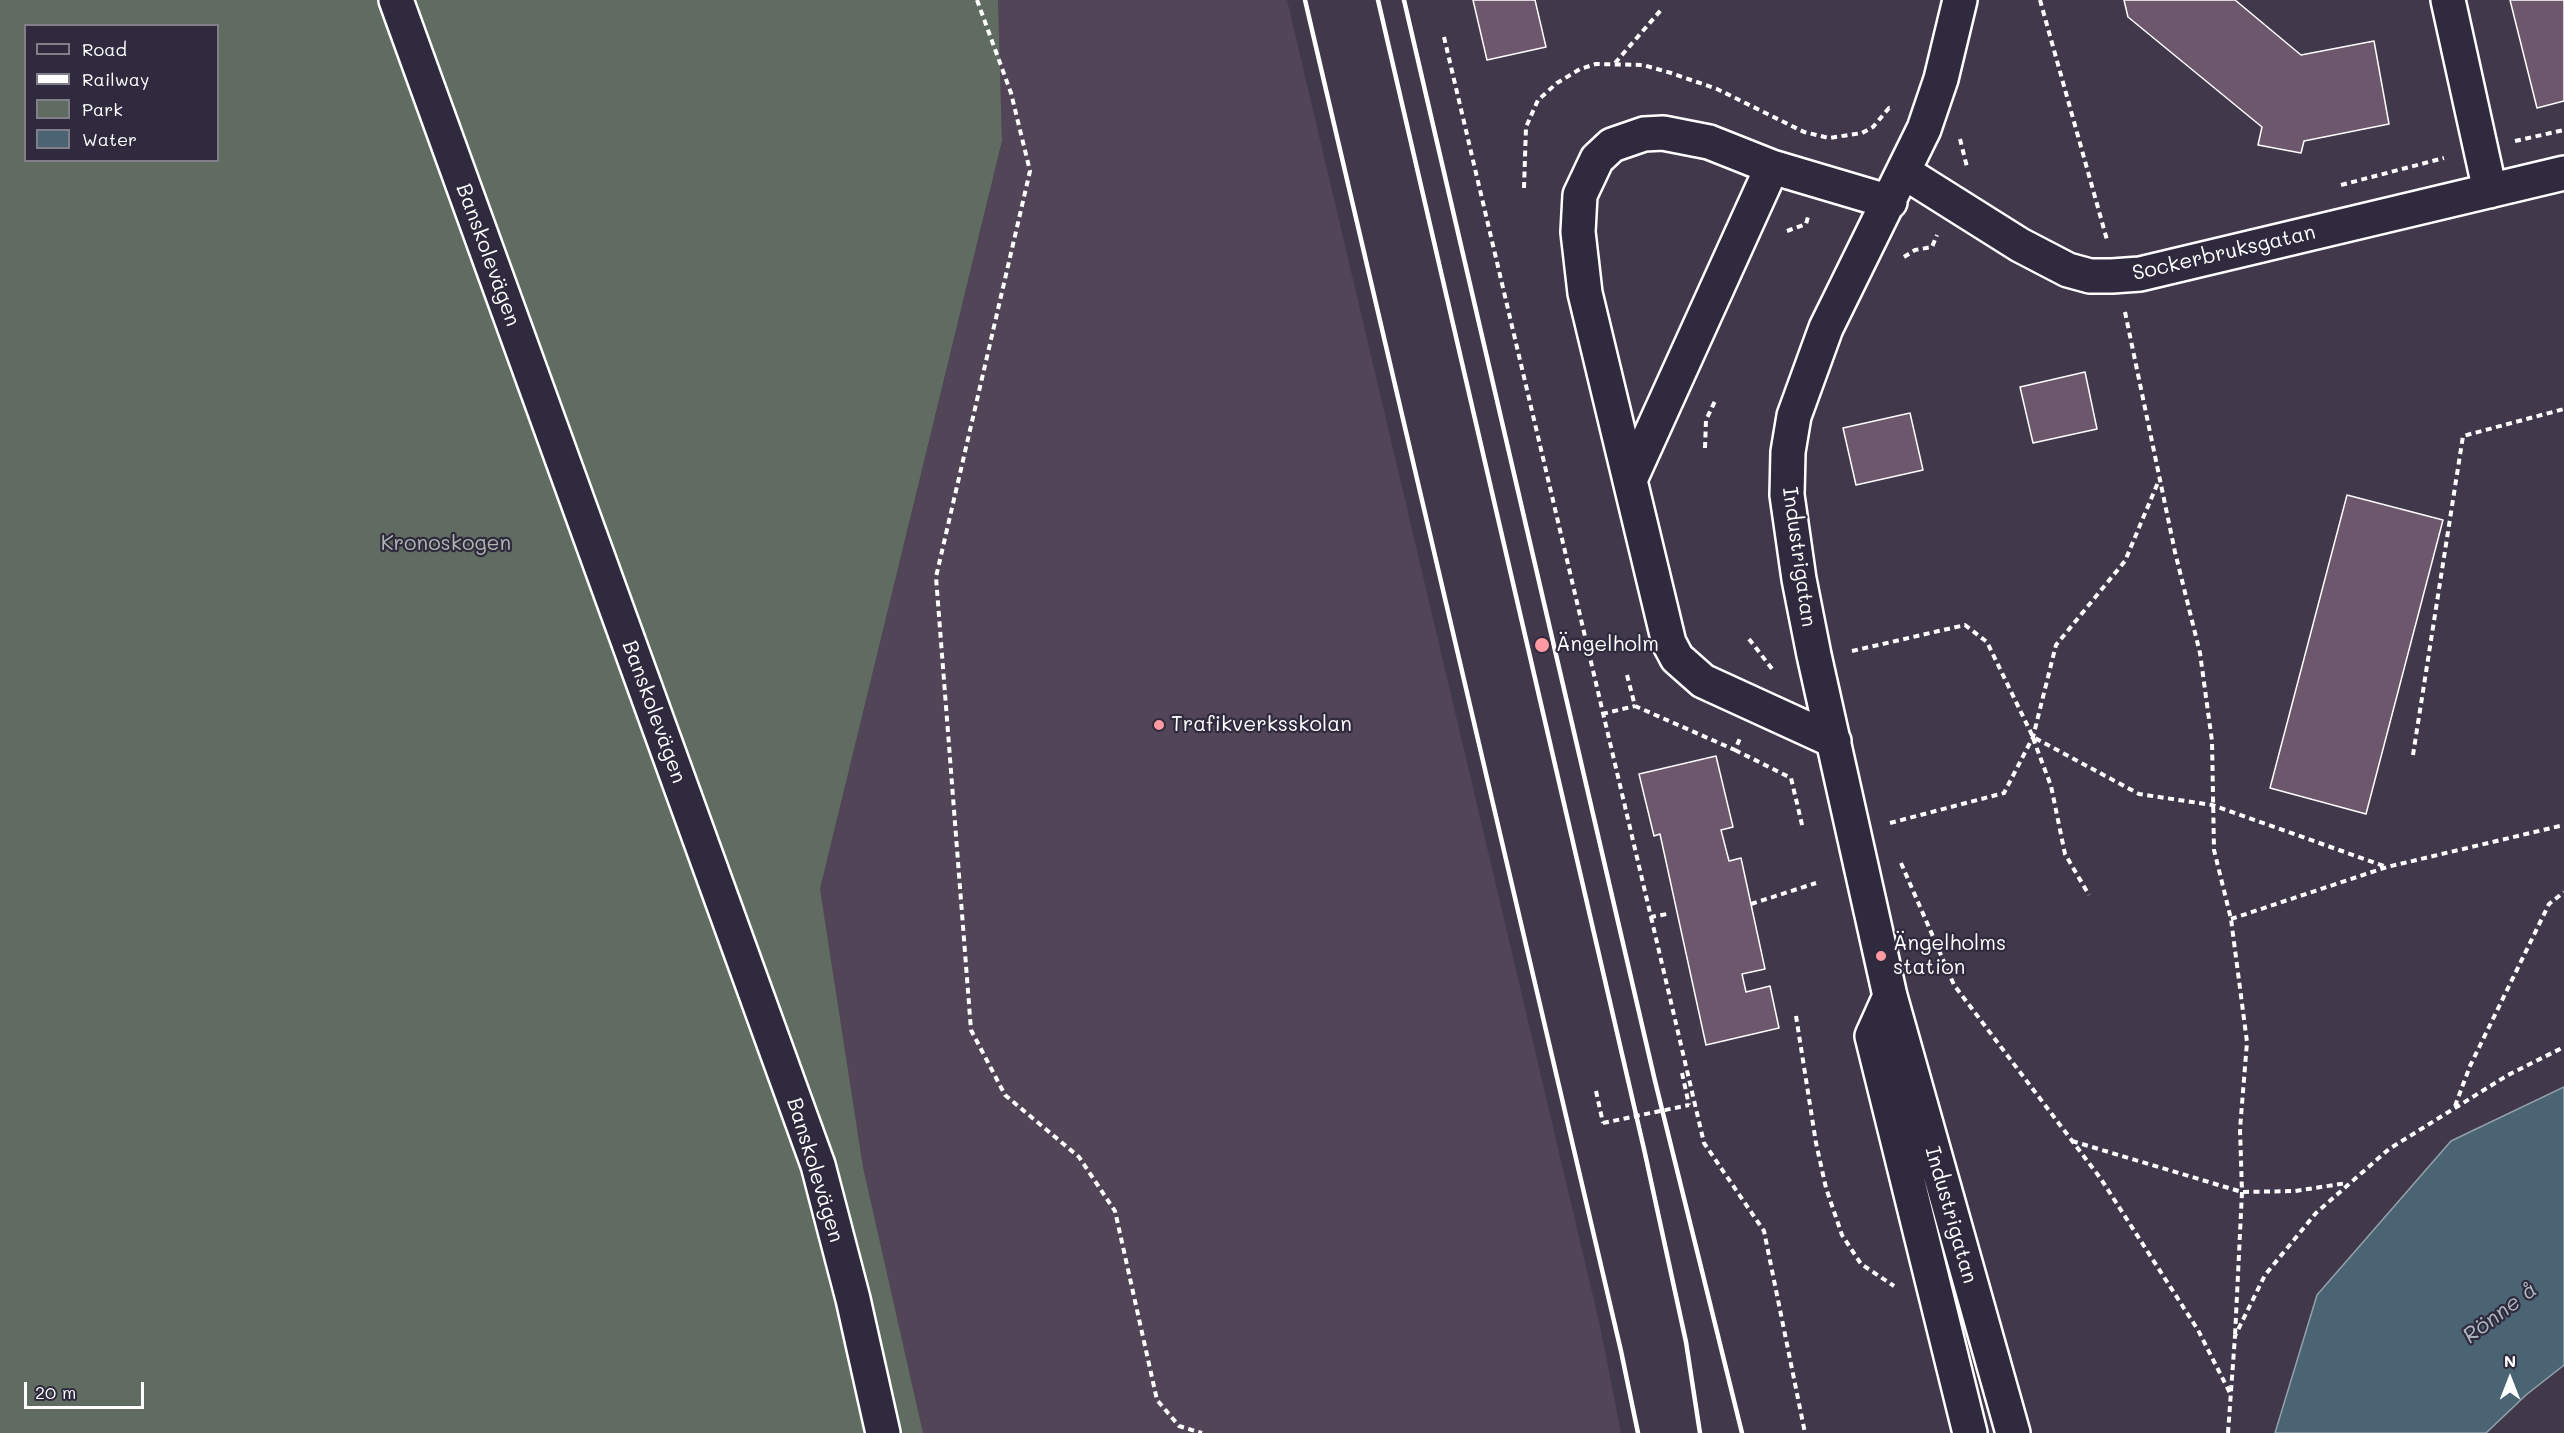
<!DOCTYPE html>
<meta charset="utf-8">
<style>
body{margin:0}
#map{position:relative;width:2564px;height:1433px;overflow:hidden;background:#42384b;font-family:Mali,sans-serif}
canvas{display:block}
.legend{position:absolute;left:24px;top:24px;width:195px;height:138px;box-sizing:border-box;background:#2f2a3d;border:2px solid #827f8b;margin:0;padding:8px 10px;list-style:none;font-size:18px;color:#fff}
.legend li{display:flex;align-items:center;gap:12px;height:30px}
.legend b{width:30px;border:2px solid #827f8b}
.north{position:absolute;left:2480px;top:1349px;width:60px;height:60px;-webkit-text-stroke:4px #2f2a3d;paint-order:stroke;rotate:0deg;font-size:16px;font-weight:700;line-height:24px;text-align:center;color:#fff}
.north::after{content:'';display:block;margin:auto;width:21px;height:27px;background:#fff;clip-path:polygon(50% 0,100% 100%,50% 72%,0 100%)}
.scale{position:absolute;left:24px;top:1382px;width:120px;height:27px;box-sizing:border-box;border:3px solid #fff;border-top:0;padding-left:8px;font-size:18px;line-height:21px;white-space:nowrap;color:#fff;-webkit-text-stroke:4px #2f2a3d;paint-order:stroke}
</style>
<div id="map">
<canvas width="2564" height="1433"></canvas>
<ul class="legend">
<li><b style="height:8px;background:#2f2a3d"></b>Road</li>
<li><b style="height:8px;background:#fff"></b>Railway</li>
<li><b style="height:16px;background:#606c61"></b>Park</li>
<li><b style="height:16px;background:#4b6473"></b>Water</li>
</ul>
<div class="north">N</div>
<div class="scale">20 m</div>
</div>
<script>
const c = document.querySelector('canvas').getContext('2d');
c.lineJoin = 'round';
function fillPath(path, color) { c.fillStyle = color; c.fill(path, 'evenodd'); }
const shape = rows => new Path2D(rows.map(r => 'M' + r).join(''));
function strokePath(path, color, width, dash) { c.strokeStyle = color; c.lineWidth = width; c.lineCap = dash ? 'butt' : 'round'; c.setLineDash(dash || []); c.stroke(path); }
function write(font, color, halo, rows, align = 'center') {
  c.font = font + ' Mali,sans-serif'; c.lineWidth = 4.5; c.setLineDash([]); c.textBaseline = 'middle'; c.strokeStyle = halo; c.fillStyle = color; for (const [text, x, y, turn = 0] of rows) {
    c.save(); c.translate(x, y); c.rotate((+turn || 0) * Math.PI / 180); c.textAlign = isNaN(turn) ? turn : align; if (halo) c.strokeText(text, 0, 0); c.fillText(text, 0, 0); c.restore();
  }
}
const built = shape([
 [998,0,1287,0,1600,1326,1621,1433,923,1433,863,1167,820,889,1002,142]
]);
const green = shape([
 [0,0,998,0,1002,141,820,889,863,1167,923,1433,0,1433],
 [26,26,218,26,218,160,26,160]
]);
const water = shape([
 [2564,1087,2564,1365,2526,1395,2486,1433,2275,1433,2317,1295,2451,1141,2564,1087]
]);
const building = shape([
 [1473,0,1535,0,1546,47,1487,60,1473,0],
 [2124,0,2235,0,2301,55,2374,41,2389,124,2304,141,2301,153,2258,145,2262,127,2128,17,2124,0],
 [2510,0,2564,0,2564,101,2537,108,2510,0],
 [2085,372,2097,429,2033,443,2020,387,2085,372],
 [1910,413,1923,470,1856,485,1843,428,1910,413],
 [2347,495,2443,520,2366,814,2270,788,2347,495],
 [1716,756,1733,827,1721,830,1729,861,1741,858,1765,969,1742,974,1746,992,1770,986,1779,1028,1706,1045,1660,834,1654,836,1639,774,1716,756]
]);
const path = shape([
 [977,0,1011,93,1030,171,936,577,971,1030,1005,1095,1079,1157,1115,1211,1157,1400,1179,1426,1202,1433],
 [2040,0,2107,240],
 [1444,37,1651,917,1667,914],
 [1615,63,1661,10],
 [1960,139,1967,167],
 [2515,141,2564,130],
 [2341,185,2444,158],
 [1524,188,1526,127,1538,100,1557,83,1580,69,1596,64,1643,65,1671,73,1717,89,1804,132,1829,138,1862,133,1873,127,1889,108,1892,109],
 [1787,231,1806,224,1808,217],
 [1904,257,1915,250,1932,247,1937,235],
 [2125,312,2175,552,2200,653,2212,741,2214,850,2231,919,2247,1042,2240,1129,2242,1192,2235,1336],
 [1705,448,1706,420,1716,399],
 [1749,639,1773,670],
 [1852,651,1965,625,1987,642,2033,737,2139,794,2212,805,2387,867],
 [1627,675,1635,706,1735,750,1740,738],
 [1602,714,1635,706],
 [2033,738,2051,786,2065,854,2089,895],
 [1735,750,1791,778,1803,829],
 [2413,755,2463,436,2564,409],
 [1890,823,2004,793,2033,737,2056,645,2125,561,2159,480],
 [1901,863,1954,985,2101,1179,2198,1330,2230,1393],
 [1751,904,1816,883],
 [1651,917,1704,1143,1764,1231,1805,1433],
 [2231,919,2387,867,2564,825],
 [1796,1016,1816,1143,1826,1188,1842,1235,1861,1264,1894,1286],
 [1682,1073,1689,1105],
 [1596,1091,1603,1123],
 [2455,1106,2470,1066,2549,904,2564,892],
 [2072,1141,2242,1192,2295,1191,2347,1183],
 [2228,1433,2235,1336,2265,1275,2316,1213,2389,1149,2508,1075,2564,1047]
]);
const minor = shape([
 [396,0,818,1165,853,1299,883,1433],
 [1960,0,1941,79,1924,129,1826,328,1794,416,1788,452,1787,495,1799,579,1814,655,1890,996,2013,1433],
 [2448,0,2490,191],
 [1904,172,2020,245,2068,270,2090,276,2112,276,2140,274,2564,173],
 [1630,480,1772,167],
 [1834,741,1703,681,1677,658,1669,643,1585,293,1578,232,1580,195,1597,159,1612,145,1644,134,1663,133,1709,142,1772,167,1890,202],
 [1890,996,1872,1036,1970,1433]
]);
const rail = shape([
 [1305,0,1621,1351,1638,1433],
 [1378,0,1644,1149,1686,1342,1700,1433],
 [1404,0,1655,1081,1742,1433]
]);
const pathBridge = shape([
 [1603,1123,1689,1105]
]);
const markers = [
 [1542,645,8,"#ff9aa2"],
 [1159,725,6,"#ff9aa2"],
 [1881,956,6,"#ff9aa2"]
];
const streetNames = [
 ["Sockerbruksgatan",2224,253,-13],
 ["Banskolevägen",488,255,70],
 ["Industrigatan",1799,557,82],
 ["Banskolevägen",654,712,70],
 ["Banskolevägen",815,1170,73],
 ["Industrigatan",1951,1215,74]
];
const parkNames = [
 ["Kronoskogen",446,544]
];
const poiNames = [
 ["Ängelholm",1556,645],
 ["Trafikverksskolan",1171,725],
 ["Ängelholms",1893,944],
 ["station",1893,968]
];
const waterNames = [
 ["Rönne å",2500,1313,-37]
];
fillPath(built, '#534558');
fillPath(green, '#606c61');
fillPath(water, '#4b6473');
strokePath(water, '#93a2ab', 1.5);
fillPath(building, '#6d576c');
strokePath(building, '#fff', 1.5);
strokePath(minor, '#fff', 38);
strokePath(path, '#fff', 4, [6, 4.5]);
strokePath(minor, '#2f2a3d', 33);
strokePath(rail, '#fff', 4.5);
strokePath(pathBridge, '#fff', 4, [6, 4.5]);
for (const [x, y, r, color] of markers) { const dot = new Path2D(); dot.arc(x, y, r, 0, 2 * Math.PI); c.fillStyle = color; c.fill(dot); strokePath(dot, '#2f2a3d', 2); }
write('21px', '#fff', '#2f2a3d', streetNames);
write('21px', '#b0b6b0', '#2f2a3d', parkNames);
write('21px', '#fff', '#2f2a3d', poiNames, 'left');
write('italic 22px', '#aeb9c0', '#2f2a3d', waterNames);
</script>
